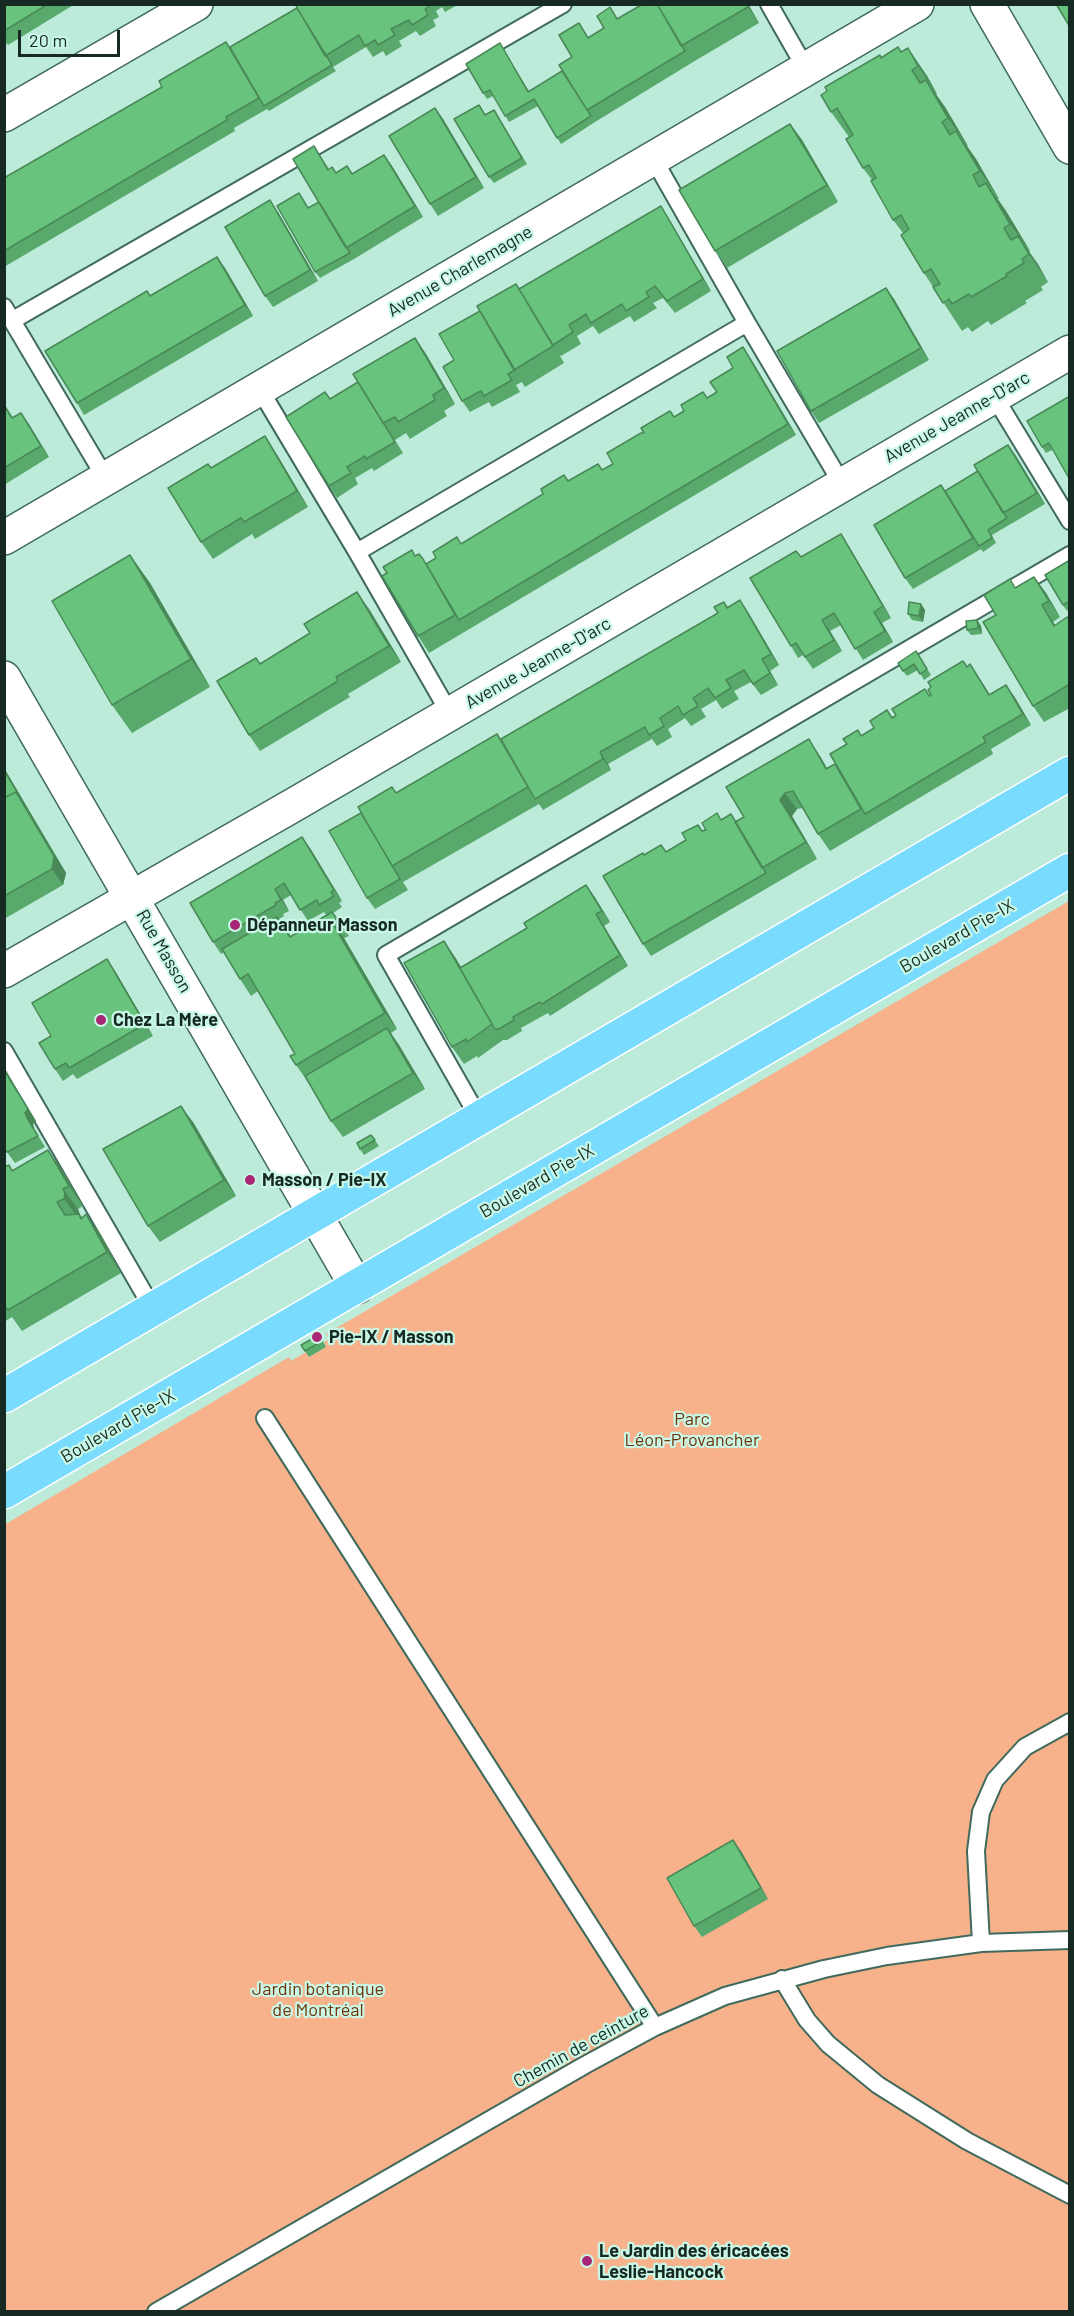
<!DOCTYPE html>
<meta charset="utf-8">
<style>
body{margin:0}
#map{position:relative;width:1074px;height:2316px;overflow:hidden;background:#bcebd9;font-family:Barlow,sans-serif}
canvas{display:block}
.frame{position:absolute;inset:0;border:6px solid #172923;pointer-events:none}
.scale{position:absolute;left:18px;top:30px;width:102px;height:27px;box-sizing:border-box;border:3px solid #172923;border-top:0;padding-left:8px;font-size:18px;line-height:21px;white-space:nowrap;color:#172923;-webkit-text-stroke:4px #c9f8e6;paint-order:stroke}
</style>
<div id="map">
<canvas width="1074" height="2316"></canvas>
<div class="frame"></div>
<div class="scale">20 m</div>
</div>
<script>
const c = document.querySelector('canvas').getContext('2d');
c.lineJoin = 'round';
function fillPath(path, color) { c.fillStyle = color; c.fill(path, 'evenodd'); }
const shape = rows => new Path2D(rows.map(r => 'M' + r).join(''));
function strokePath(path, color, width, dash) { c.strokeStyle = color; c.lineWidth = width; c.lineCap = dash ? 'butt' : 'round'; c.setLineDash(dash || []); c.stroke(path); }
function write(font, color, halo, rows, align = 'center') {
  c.font = font + ' Barlow,sans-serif'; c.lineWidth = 4.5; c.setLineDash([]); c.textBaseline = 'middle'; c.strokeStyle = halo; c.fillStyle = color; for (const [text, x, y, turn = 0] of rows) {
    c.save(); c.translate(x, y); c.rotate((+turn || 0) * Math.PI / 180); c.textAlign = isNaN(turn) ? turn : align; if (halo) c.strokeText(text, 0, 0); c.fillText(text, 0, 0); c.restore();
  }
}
const green = shape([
 [1069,901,1069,2311,5,2311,4,1525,289,1357,291,1361,306,1352,309,1357,326,1347,324,1342,329,1339,326,1334]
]);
const service = shape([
 [769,4,806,69],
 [653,158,747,323,842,484],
 [4,307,106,479],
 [13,320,563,4],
 [259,388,357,552,450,714],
 [994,396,1070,521],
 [357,552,747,323],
 [4,1051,153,1309],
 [479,1118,386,955,1070,555],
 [265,1418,655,2027],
 [981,1943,976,1851,981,1812,995,1780,1025,1747,1070,1722],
 [782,1979,807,2020,828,2044,878,2085,967,2141,1070,2195],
 [156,2312,585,2065,655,2027,725,1996,824,1969,887,1956,981,1943,1070,1940]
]);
const minor = shape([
 [987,4,1070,147],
 [4,115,196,4],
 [4,538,917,4],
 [4,971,297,803,1070,352]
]);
const tertiary = shape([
 [4,678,357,1287]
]);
const primary = shape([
 [4,1396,1070,773],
 [4,1492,1070,870]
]);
const wall = shape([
 [4,4,75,4,8,45,4,40],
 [295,4,459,4,445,12,442,7,436,11,439,17,433,20,436,26,420,36,416,31,399,41,402,46,386,56,383,51,373,57,366,47,333,67,336,71,269,111,265,107,267,109,234,128,235,131,4,267,4,178,162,87,226,42,230,47,297,8],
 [643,4,748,4,759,23,693,62,595,122,561,144,538,106,509,122,493,96,487,99,483,93,500,43,529,91,562,71,572,57,589,37,618,18],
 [898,47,901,52,908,48,927,76,937,94,936,95,945,107,968,146,967,146,976,159,999,199,998,199,1006,211,1030,251,1029,252,1048,282,1041,287,1043,290,1025,301,1027,303,991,325,988,321,972,332,968,327,962,331,924,273,903,233,893,220,872,180,863,168,849,137,831,112,827,91],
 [435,108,443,119,484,188,438,216,430,204],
 [494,110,527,164,494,183,489,177,486,115],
 [790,124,802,140,838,202,727,268,715,251],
 [314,146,329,169,336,173,353,174,384,155,392,166,423,217,354,259,320,278,315,272,303,199,308,208,319,202],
 [661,206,668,217,711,291,675,313,663,298,653,303,657,308,634,322,630,316,599,334,593,326,577,336,581,344,561,356,559,354,564,363,525,387,522,382,516,385,520,392,492,407,489,402,470,412,462,401,454,360,480,311,519,289],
 [278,212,318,281,273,307,265,296],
 [217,257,225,268,253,316,84,415,77,403,150,295],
 [886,288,894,299,929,360,819,423,811,411],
 [415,338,426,354,455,404,444,411,447,416,410,439,406,433,395,440,403,453,374,471,372,468,355,478,358,484,337,498,329,486,330,399,358,382],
 [751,359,796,435,429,653,418,636,387,573,419,554,427,565,568,481,602,470,613,464,644,433,717,392],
 [1070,396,1052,450,1046,453,1042,447],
 [4,404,13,418,21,413,49,457,4,485],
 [1008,445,1016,456,1045,504,992,535,996,543,983,552,981,549,913,589,905,578,945,491,978,471],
 [276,453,308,507,255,539,252,534,213,559,201,542,208,464,211,468],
 [848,545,891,618,882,623,893,642,863,660,841,625,830,631,842,651,813,669,803,655,798,658,791,646,801,557],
 [130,555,150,583,210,687,132,733,112,705],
 [1070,560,1070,609,1067,611,1063,605],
 [1034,577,1046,593,1060,617,1053,622,1055,625,1070,620,1070,708,1044,722,1033,706,1016,588],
 [740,600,748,612,779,665,770,671,778,685,761,695,751,682,734,691,739,699,722,709,716,700,701,709,706,717,691,726,685,718,668,729,672,737,657,746,652,739,608,764,611,770,543,810,539,804,403,882,408,890,375,909,367,898,396,793,497,734,501,739,718,613,724,602,728,607],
 [921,604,925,610,923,622,912,620,908,614],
 [369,609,401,662,348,694,350,697,260,751,249,735,256,658,260,663],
 [977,620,981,626,982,634,971,635,967,630],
 [916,651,931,675,924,680,918,670,907,676,903,671],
 [970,664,990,695,1014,696,1031,725,991,749,993,754,830,851,818,834,803,808,797,809,792,816,817,859,651,956,643,944,643,853,645,855,666,852,722,819,737,822,744,817,820,756,827,768,835,764,847,744,858,730,862,736,874,728,887,710,892,717,929,695],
 [4,768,66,873,63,885,4,919],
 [310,848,342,901,339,903,342,907,333,913,349,936,344,938,397,1029,391,1033,399,1045,425,1089,343,1137,331,1121,308,1081,308,1082,296,1065,295,1054,258,991,251,996,240,979,224,952,221,954,213,942],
 [291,895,308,921,324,912,326,915,291,936,279,919,284,916,283,914,289,911,283,900],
 [594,896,610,922,604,926,628,966,550,1016,548,1013,521,1028,522,1031,507,1040,503,1040,478,1058,477,1056,464,1064,452,1047,455,957,461,967],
 [115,971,153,1036,77,1079,73,1074,63,1081,55,1069,51,1036],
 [4,1068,36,1121,33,1124,34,1129,45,1147,15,1163,4,1148],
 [193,1122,236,1196,160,1242,148,1226],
 [371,1135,379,1146,364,1155,360,1149],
 [9,1165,13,1171,63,1171,83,1206,78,1209,80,1215,101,1235,121,1273,22,1331,12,1317,4,1322,4,1167],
 [323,1341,326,1347,309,1357,301,1345],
 [741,1851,768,1899,702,1937,694,1926]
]);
const shadedWall = shape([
 [746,4,748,4,759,23],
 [908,48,927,76,937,94,918,66],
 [926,80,945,107,968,146,948,118],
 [435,108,443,119,484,188,476,177],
 [790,124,802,140,838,202,827,185],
 [956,131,976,159,999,199,980,171],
 [384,155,392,166,423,217,415,206],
 [986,183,1006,211,1030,251,1010,224],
 [270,200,278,212,318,281,310,270],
 [661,206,668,217,711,291,703,279],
 [1018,236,1038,264,1048,282,1029,254],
 [217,257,225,268,253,316,245,305],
 [886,288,894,299,929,360,921,348],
 [415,338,426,354,455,404,444,388],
 [743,347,751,359,796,435,788,424],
 [21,413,29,424,49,457,41,446],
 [265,436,276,453,308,507,297,491],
 [1008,445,1016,456,1045,504,1037,493],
 [841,534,848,545,891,618,883,606],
 [130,555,150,583,210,687,191,659],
 [1034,577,1046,593,1060,617,1049,601],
 [357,592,369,609,401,662,389,646],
 [740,600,748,612,779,665,771,654],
 [921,604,925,610,923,622,919,616],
 [1042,605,1053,622,1065,642,1054,626],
 [874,612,882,623,893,642,885,631],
 [822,620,830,631,842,651,834,640],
 [977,620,981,626,982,634,978,628],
 [762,659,770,671,778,685,770,673],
 [970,664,978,676,997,706,989,695],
 [1006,685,1014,696,1031,725,1023,714],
 [809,739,820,756,837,786,826,769],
 [600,752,608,764,611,770,603,759],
 [4,768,66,873,63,885,52,869,16,792,4,770],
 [785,793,797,809,792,816,817,859,806,842,780,800],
 [302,837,310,848,342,901,334,890],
 [586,885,594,896,610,922,602,911],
 [275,889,283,900,289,911,281,900],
 [596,914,604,926,628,966,620,955],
 [332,922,344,938,397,1029,385,1013],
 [444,941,455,957,497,1029,495,1029,503,1040,492,1024],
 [107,959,115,971,153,1036,145,1024],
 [387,1028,399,1045,425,1089,413,1073],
 [4,1068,36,1121,33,1124,34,1129,45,1147,27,1118,4,1070],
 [181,1106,193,1122,236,1196,224,1180],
 [48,1150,63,1171,83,1206,69,1186],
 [63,1189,78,1209,80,1215,94,1235,79,1219,64,1199],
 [86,1214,101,1235,121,1273,107,1252],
 [733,1840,741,1851,768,1899,761,1888]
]);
const building = shape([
 [4,4,48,4,4,31,4,4],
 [295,4,431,4,431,5,425,9,428,15,412,25,409,20,391,29,395,35,378,45,375,40,365,46,359,35,325,56,295,4],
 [643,4,657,4,685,51,587,110,559,65,572,57,559,35,579,23,588,38,604,28,597,16,610,7,617,19,643,4],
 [657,4,746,4,748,7,681,46,657,4],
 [1056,4,1070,4,1070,27,1056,4],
 [297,8,332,65,264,106,230,47,297,8],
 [226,42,259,98,226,117,227,120,4,251,4,178,162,87,159,81,226,42],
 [500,43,528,92,562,71,591,116,557,138,534,99,505,116,490,90,483,93,466,64,500,43],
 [898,47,901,52,908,48,918,66,912,70,920,83,926,80,948,118,942,122,950,135,956,131,980,171,973,175,979,187,986,183,1010,224,1004,228,1011,240,1018,236,1029,254,1022,259,1024,263,1006,274,1007,276,971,297,969,294,952,304,949,299,943,303,933,287,940,284,931,269,924,273,901,235,909,229,901,215,893,220,871,181,876,178,869,165,863,168,846,139,853,135,837,108,831,112,821,95,827,91,825,87,880,55,881,58,898,47],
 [479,105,485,115,494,110,522,158,489,177,454,119,479,105],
 [435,108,476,177,430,204,389,136,435,108],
 [790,124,827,185,715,251,679,190,790,124],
 [314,146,328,170,332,167,336,173,347,166,352,174,384,155,415,206,346,248,293,159,314,146],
 [299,193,308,208,319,202,350,253,315,272,277,206,299,193],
 [270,200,310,270,265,296,225,227,270,200],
 [661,206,703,279,667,301,655,286,646,292,649,297,626,311,622,304,591,323,586,314,569,325,573,332,553,345,519,289,661,206],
 [217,257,245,305,77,403,45,351,147,291,150,296,217,257],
 [516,284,553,346,514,370,477,306,516,284],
 [886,288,921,348,811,411,777,351,886,288],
 [480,311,515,370,508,374,512,380,484,396,481,391,462,401,443,367,454,360,439,334,480,311],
 [415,338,444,388,433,395,435,400,398,422,395,417,383,423,353,374,415,338],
 [743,347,788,424,459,620,426,564,436,558,433,552,457,537,461,544,543,494,541,489,564,475,568,481,598,464,602,470,613,464,607,453,641,433,644,433,641,428,670,411,674,417,676,416,684,411,681,405,703,392,707,398,717,392,710,382,733,368,727,357,743,347],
 [358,382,395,442,366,459,365,456,347,467,351,473,329,486,286,417,325,392,330,399,358,382],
 [1070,396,1070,480,1049,443,1042,447,1027,421,1070,396],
 [4,405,12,418,21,413,41,446,4,468,4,405],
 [265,436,297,491,244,522,241,518,201,542,168,488,208,464,211,468,265,436],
 [1008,445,1037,493,1003,513,974,465,1008,445],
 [978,471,1007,518,988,530,992,538,979,546,945,491,978,471],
 [941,485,973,538,905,578,874,525,941,485],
 [841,534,883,606,874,612,885,631,855,649,834,613,822,620,834,640,805,657,796,643,791,646,750,578,796,551,801,557,841,534],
 [412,550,415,556,419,554,423,559,455,615,418,636,382,576,387,573,383,567,412,550],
 [130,555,191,659,112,705,52,601,130,555],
 [1070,560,1070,601,1063,605,1045,575,1070,560],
 [1034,577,1049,601,1042,605,1054,626,1067,617,1070,621,1070,684,1033,706,983,622,996,615,984,595,1010,579,1015,588,1034,577],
 [357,592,389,646,336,677,338,681,249,735,217,681,256,658,260,664,310,633,304,624,357,592],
 [740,600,771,654,762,659,770,673,753,684,744,670,726,680,731,688,715,698,708,688,693,698,698,706,683,715,678,706,660,718,664,726,649,735,645,727,600,752,603,759,535,799,501,739,718,613,714,607,724,602,727,608,740,600],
 [909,602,921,604,919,616,908,614,909,602],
 [977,620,978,628,967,630,966,621,977,620],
 [916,651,927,669,920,674,914,664,903,671,898,663,916,651],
 [963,661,967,667,970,664,989,695,1006,685,1023,714,983,737,986,742,865,814,830,754,847,744,843,739,858,730,861,736,874,728,870,721,887,710,892,718,894,717,896,715,892,709,925,689,929,696,931,695,928,690,931,687,928,682,963,661],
 [497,734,528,787,392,866,358,807,392,787,396,793,497,734],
 [809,739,826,769,835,764,861,809,818,834,793,791,785,793,780,800,806,842,762,868,735,822,744,817,726,787,809,739],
 [4,770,20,797,16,792,4,798,4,770],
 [16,792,54,856,52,869,4,896,4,798,16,792],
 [361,813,400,879,367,898,329,831,361,813],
 [717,813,721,820,731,814,766,873,643,944,603,876,643,853,644,855,661,845,666,852,686,840,682,833,698,825,702,831,706,830,702,823,717,813],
 [302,837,334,890,331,892,334,896,319,905,317,900,300,910,284,883,275,889,281,900,275,903,276,905,213,942,190,903,302,837],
 [586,885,602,911,596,914,620,955,542,1004,540,1002,513,1017,514,1020,499,1029,495,1029,460,968,527,928,524,923,586,885],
 [332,912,337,919,332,922,385,1013,296,1065,290,1056,295,1054,248,974,240,979,222,949,277,917,290,937,332,912],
 [444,941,492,1024,467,1042,466,1039,452,1047,404,963,444,941],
 [107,959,145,1024,69,1068,66,1063,55,1069,39,1043,51,1036,32,1003,107,959],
 [387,1028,413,1073,331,1121,305,1076,387,1028],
 [4,1070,28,1109,25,1113,27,1118,38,1136,7,1152,4,1148,4,1070],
 [181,1106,224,1180,148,1226,103,1149,181,1106],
 [371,1135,375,1140,360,1149,357,1143,371,1135],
 [48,1150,69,1186,63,1189,65,1193,64,1199,57,1202,65,1215,79,1214,81,1219,86,1214,107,1252,8,1310,4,1305,4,1167,9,1165,12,1171,48,1150],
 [319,1335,322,1341,305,1351,301,1345,319,1335],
 [733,1840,761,1888,694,1926,667,1878,733,1840]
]);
const markers = [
 [235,925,6,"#a82673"],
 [101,1020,6,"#a82673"],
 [250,1180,6,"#a82673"],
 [317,1337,6,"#a82673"],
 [587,2261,6,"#a82673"]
];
const streetNames = [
 ["Avenue Charlemagne",460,271,-30],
 ["Avenue Jeanne-D'arc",957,417,-30],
 ["Avenue Jeanne-D'arc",538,663,-30],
 ["Boulevard Pie-IX",957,936,-30],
 ["Rue Masson",164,951,60],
 ["Boulevard Pie-IX",537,1181,-30],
 ["Boulevard Pie-IX",118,1426,-30],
 ["Chemin de ceinture",581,2046,-29]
];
const poiNames = [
 ["Dépanneur Masson",247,925],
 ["Chez La Mère",113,1020],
 ["Masson / Pie-IX",262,1180],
 ["Pie-IX / Masson",329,1337],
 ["Le Jardin des éricacées",599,2251],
 ["Leslie-Hancock",599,2272]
];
const parkNames = [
 ["Parc",692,1419],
 ["Léon-Provancher",692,1440],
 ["Jardin botanique",318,1989],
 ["de Montréal",318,2010]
];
fillPath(green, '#f7b18b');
strokePath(service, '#406a5b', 20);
strokePath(minor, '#406a5b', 36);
strokePath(tertiary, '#406a5b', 36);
strokePath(primary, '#fff', 36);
strokePath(service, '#fff', 16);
strokePath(minor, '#fff', 33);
strokePath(tertiary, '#fff', 33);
strokePath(primary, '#79dbfe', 33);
fillPath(wall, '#59a96c');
fillPath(shadedWall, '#498958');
fillPath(building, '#68c47d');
strokePath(building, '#498958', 1.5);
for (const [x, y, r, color] of markers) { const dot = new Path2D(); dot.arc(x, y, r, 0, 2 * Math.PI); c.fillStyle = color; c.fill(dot); strokePath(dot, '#c9f8e6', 2); }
write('18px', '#172923', '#c9f8e6', streetNames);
write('bold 18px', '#172923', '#c9f8e6', poiNames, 'left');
write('18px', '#6e3309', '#c9f8e6', parkNames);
</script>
